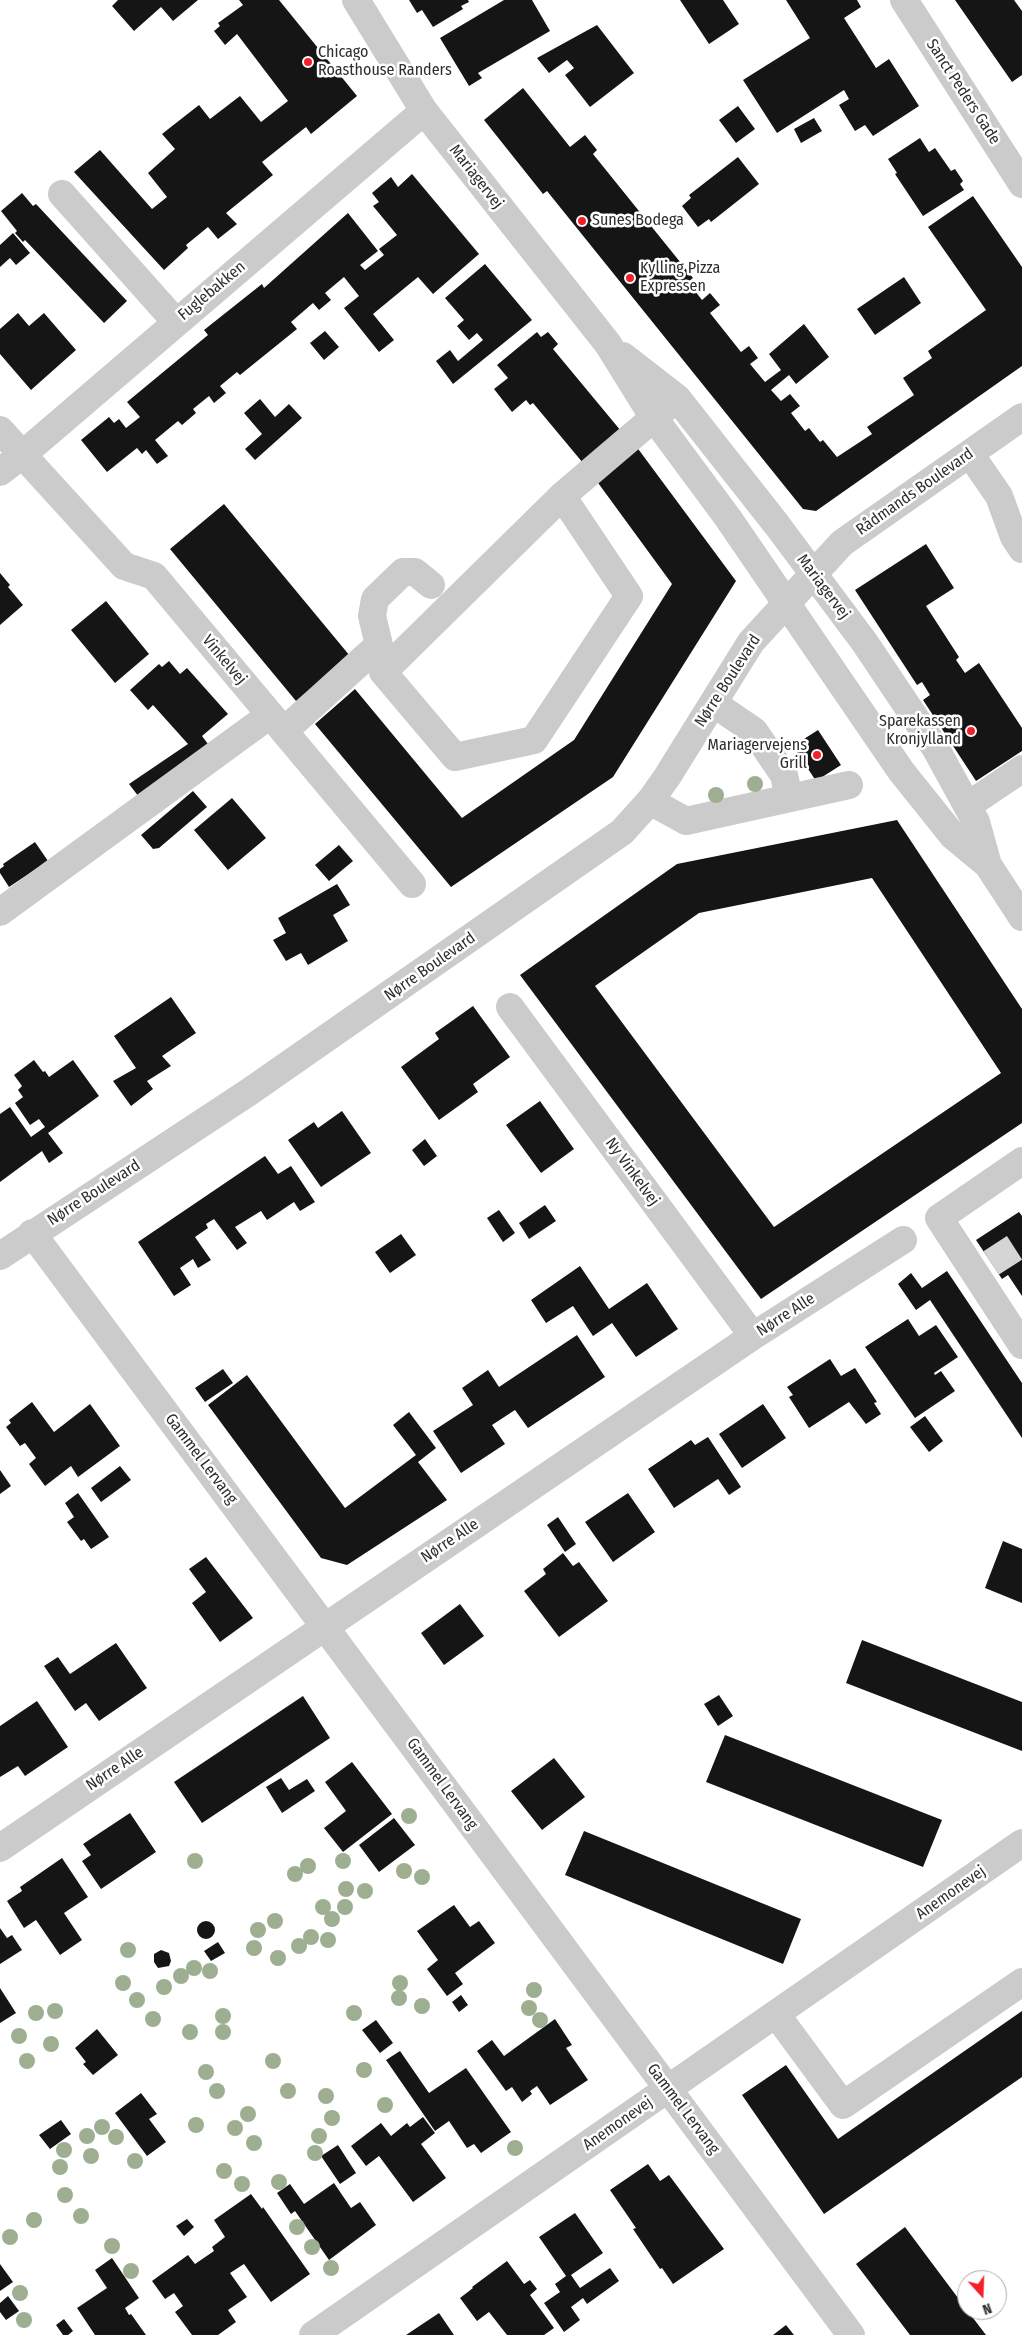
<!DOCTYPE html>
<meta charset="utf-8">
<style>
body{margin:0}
#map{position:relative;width:1022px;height:2335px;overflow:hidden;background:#fff;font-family:"Fira Sans Condensed",sans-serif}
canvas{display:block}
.north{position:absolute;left:957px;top:2270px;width:50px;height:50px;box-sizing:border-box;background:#fff;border:1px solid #ababab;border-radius:50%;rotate:160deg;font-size:14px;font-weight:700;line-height:20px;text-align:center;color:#2e2e2e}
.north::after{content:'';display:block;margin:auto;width:18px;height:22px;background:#f61e28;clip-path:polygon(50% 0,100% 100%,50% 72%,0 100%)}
</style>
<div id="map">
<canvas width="1022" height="2335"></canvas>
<div class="north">N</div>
</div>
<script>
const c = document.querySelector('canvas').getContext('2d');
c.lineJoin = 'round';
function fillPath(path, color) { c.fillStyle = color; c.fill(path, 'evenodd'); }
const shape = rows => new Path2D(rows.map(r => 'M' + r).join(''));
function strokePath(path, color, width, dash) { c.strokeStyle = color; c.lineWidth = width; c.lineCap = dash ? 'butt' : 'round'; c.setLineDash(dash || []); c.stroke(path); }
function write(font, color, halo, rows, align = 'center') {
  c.font = font + ' "Fira Sans Condensed",sans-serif'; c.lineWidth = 5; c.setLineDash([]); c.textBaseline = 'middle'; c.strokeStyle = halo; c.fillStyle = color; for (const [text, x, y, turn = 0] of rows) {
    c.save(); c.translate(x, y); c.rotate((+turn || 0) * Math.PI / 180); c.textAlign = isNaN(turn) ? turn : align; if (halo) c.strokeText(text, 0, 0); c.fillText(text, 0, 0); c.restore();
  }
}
const building = shape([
 [118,0,198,0,173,21,161,7,134,31,112,6],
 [239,0,279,0,357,96,311,134,306,127,262,162,273,175,226,213,237,224,218,239,208,227,186,245,188,248,164,270,74,172,100,150,152,209,167,197,148,173,175,149,162,134,199,105,210,119,240,96,261,122,288,101,237,34,225,45,214,31,220,26,218,23,243,5],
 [409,0,468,0,469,2,461,6,463,9,433,27,422,10,417,13],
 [504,0,532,0,550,31,478,73,482,78,469,86,440,38],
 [680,0,723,0,739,24,709,44],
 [786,0,857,0,861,7,844,18,876,68,889,59,919,106,873,136,865,125,855,131,839,105,849,99,844,90,777,133,743,80,810,38],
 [955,0,1014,0,1022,11,1022,75,1012,82],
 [597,25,634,73,590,107,565,75,574,68,567,60,549,73,537,58],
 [523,88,570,147,585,135,597,150,593,154,693,278,688,282,702,300,710,293,720,305,710,313,741,352,749,346,758,358,750,364,765,382,781,370,769,354,804,324,829,357,796,384,789,375,771,390,781,401,790,394,800,406,791,413,805,431,809,428,820,442,823,440,837,457,872,434,867,427,914,395,903,378,932,358,928,351,986,310,928,227,973,196,1022,267,1022,366,816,511,803,509,547,191,543,194,484,120],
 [738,106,755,129,736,143,719,120],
 [814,118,822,131,801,143,794,129],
 [920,138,929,152,935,148,951,171,955,169,963,181,960,184,964,190,923,216,895,174,897,173,888,159],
 [738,157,759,184,711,222,709,219,698,227,682,206,691,198,689,195],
 [412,174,479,254,433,294,418,277,373,314,394,340,379,352,344,308,359,296,344,277,325,293,331,300,319,310,313,303,291,322,297,329,240,375,237,372,220,386,226,393,214,403,209,396,193,409,196,413,182,425,178,421,155,440,168,456,157,464,146,450,142,454,137,448,107,472,81,440,109,417,114,423,119,419,126,428,140,417,127,402,208,335,204,330,262,284,264,288,348,213,378,251,360,265,365,270,384,255,379,249,397,235,373,206,379,202,372,193,391,177,398,187],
 [22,193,33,206,36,204,127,301,104,323,25,240,23,242,15,233,17,231,1,211],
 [13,233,30,253,16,265,10,258,0,267,0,245],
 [485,264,532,320,453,384,436,361,450,350,458,361,483,340,477,333,469,340,457,326,464,320,445,298],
 [904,277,921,303,875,335,857,309],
 [18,313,29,326,44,313,76,350,31,390,0,354,0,329],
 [325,331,339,347,324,360,310,343],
 [537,332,541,337,548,332,558,344,553,349,621,431,583,463,533,403,530,405,526,400,512,412,494,389,508,378,497,365],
 [260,399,275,417,289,404,302,418,255,460,245,449,262,434,244,413],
 [633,442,736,581,613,777,451,887,315,724,355,689,462,818,574,740,672,584,593,476],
 [224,504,350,656,296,701,170,549],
 [926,544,954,588,926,606,959,657,956,660,965,673,979,663,1022,728,1022,751,976,781,923,700,930,695,922,682,917,685,855,590],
 [0,573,10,585,8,587,23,605,0,625],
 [106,601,149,654,115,683,71,630],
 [169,661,180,674,187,668,228,714,202,736,211,748,139,797,129,784,188,744,153,705,148,710,130,690,159,664,162,667],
 [818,730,841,765,816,781,793,746],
 [193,791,207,807,159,848,153,849,141,835],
 [232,798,266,838,228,870,194,830],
 [897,820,1022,1009,1022,1123,761,1299,520,975,677,864],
 [872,878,1001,1073,774,1227,595,986,699,913],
 [35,842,48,861,9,887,0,873,0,869,4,866,3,864],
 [339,845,353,861,329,881,315,865],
 [337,884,350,905,333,915,348,941,308,965,301,953,286,961,273,940,286,933,278,918],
 [171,997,196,1033,162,1056,171,1066,147,1081,153,1089,131,1106,113,1081,136,1068,114,1036],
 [473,1006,510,1057,473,1084,478,1092,439,1120,401,1067,439,1039,435,1033],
 [34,1060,43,1072,45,1071,49,1077,73,1060,99,1096,48,1133,63,1153,49,1163,42,1151,0,1182,0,1114,10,1107,31,1137,45,1127,39,1119,30,1125,15,1103,23,1097,18,1090,22,1086,14,1075],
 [540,1101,574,1149,541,1173,506,1125],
 [342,1111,371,1153,321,1187,288,1140,314,1122,318,1128],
 [425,1139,437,1156,424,1166,412,1150],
 [265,1156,278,1174,291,1166,315,1202,300,1211,294,1202,267,1220,261,1211,235,1227,247,1243,237,1250,214,1219,206,1224,208,1228,195,1237,211,1260,198,1268,193,1259,180,1268,191,1285,174,1296,138,1242],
 [545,1205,556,1221,529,1239,519,1223],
 [499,1210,515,1233,503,1242,487,1218],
 [1019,1212,1022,1216,1022,1296,1008,1275,1002,1279,976,1240],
 [401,1234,416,1255,390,1273,375,1252],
 [580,1266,609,1309,647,1283,678,1329,636,1357,612,1323,593,1336,573,1306,546,1323,531,1300],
 [947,1271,1022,1383,1022,1438,930,1300,916,1310,898,1284,911,1273,922,1288],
 [908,1319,919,1336,936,1325,958,1357,934,1373,935,1375,941,1371,955,1391,915,1418,865,1347],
 [577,1335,605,1377,528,1428,515,1410,492,1425,505,1444,461,1473,433,1431,473,1405,462,1388,488,1370,499,1387],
 [830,1359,841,1376,855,1368,877,1402,874,1403,881,1414,866,1424,849,1402,809,1428,789,1397,793,1395,787,1387],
 [223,1369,233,1383,205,1402,195,1388],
 [247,1375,345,1508,416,1455,393,1425,409,1412,436,1448,418,1462,447,1500,347,1565,321,1558,208,1405],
 [32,1402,54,1432,90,1404,120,1446,78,1477,71,1466,45,1486,29,1464,36,1458,25,1443,20,1446,6,1427,11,1423,9,1420],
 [763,1404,786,1438,742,1468,719,1434],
 [925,1416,943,1441,929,1452,910,1427],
 [708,1437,741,1487,729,1495,718,1479,674,1508,648,1469,691,1440,695,1445],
 [120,1466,131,1480,101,1502,91,1488],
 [0,1470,11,1486,0,1494],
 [78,1493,109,1537,91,1549,84,1539,81,1541,67,1522,74,1517,65,1503],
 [628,1493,655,1532,613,1562,585,1522],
 [558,1517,576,1544,565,1552,547,1525],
 [1003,1541,1022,1549,1022,1603,985,1588],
 [563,1553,573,1566,579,1562,608,1601,559,1637,524,1591,546,1574,543,1569],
 [206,1557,253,1618,220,1642,192,1603,206,1592,189,1569],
 [460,1604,484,1636,444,1665,421,1633],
 [862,1640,1022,1702,1022,1751,846,1683],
 [116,1643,147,1688,99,1721,86,1703,75,1711,44,1666,58,1657,70,1674],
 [719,1695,733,1716,718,1726,704,1704],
 [303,1696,330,1738,202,1823,174,1782],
 [37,1701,68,1747,25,1776,18,1766,0,1777,0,1726],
 [725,1735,942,1820,923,1867,706,1782],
 [554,1758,585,1797,542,1830,511,1791],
 [352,1762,392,1814,343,1852,324,1828,346,1811,325,1782],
 [281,1778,289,1790,307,1779,315,1791,282,1813,266,1787],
 [130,1813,156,1852,101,1889,82,1861,91,1855,83,1844],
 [394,1818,415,1845,379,1872,359,1845],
 [584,1831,801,1919,783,1964,565,1875],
 [62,1858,88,1897,64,1913,82,1940,60,1955,36,1920,24,1928,7,1901,22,1891,20,1887],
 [454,1905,470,1927,479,1921,495,1943,455,1973,463,1984,447,1996,427,1969,438,1960,417,1931],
 '197 1930a9 9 0 1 1 18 0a9 9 0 1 1-18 0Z',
 [0,1928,7,1938,12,1935,22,1950,0,1964],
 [218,1942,225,1953,211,1961,204,1951],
 [161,1950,169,1953,171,1961,169,1966,158,1968,154,1962,154,1954],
 [0,1988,16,2013,0,2023],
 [461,1995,468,2005,459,2012,452,2002],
 [1022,2011,1022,2077,824,2214,742,2095,786,2065,838,2139],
 [555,2019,572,2045,566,2048,588,2080,550,2105,537,2086,530,2091,532,2094,522,2102,512,2087,506,2091,477,2051,492,2040,504,2056],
 [376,2020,393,2043,380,2053,362,2030],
 [97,2029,118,2055,93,2075,83,2064,86,2062,75,2048],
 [400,2051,429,2093,466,2068,511,2132,481,2153,474,2144,467,2148,449,2121,435,2131,386,2060],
 [141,2093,157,2114,149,2119,166,2142,147,2156,115,2113],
 [423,2117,435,2133,421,2144,446,2178,413,2202,379,2156,366,2166,351,2146,381,2123,391,2136,407,2123,410,2127],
 [61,2120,71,2134,50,2149,39,2135],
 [338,2145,356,2173,340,2184,321,2156],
 [648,2164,660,2181,669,2175,724,2249,673,2284,662,2268,660,2269,633,2229,636,2228,610,2190],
 [334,2183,351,2208,360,2202,376,2225,329,2260,295,2211,291,2214,277,2193,290,2184,304,2204],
 [251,2194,262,2209,263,2207,310,2274,271,2302,244,2264,230,2273,247,2297,228,2310,236,2322,218,2335,192,2335,175,2312,183,2306,174,2293,165,2299,152,2281,188,2255,195,2264,214,2251,212,2247,225,2237,214,2220],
 [575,2213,603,2253,571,2275,580,2288,610,2268,619,2281,587,2304,583,2298,571,2307,580,2320,564,2332,544,2303,560,2292,555,2284,566,2276,539,2237],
 [187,2219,194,2227,184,2236,176,2226],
 [905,2227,967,2310,986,2335,910,2335,856,2264],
 [112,2258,139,2298,125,2308,129,2315,131,2314,146,2335,95,2335,77,2308,107,2288,95,2270],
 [507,2261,524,2284,530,2280,537,2289,530,2295,554,2328,544,2335,507,2335,489,2312,477,2321,460,2298,473,2288,472,2287],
 [0,2264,13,2282,0,2291],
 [8,2296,19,2311,6,2320,0,2312,0,2303],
 [439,2313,454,2335,406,2335],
 [64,2319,73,2331,68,2335,63,2335,56,2325],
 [786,2325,794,2335,773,2335]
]);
const minorTunnel = shape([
 [991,1263,1022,1243]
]);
const minor = shape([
 [356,0,424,111,608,344,654,418,728,518,901,771,953,836,988,865,1022,917],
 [904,0,1022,184],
 [62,194,176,322],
 [623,356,677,398,777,525,865,643,936,749,976,822,988,865],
 [0,430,124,566,154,576,412,884],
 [970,454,999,496,1014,537,1022,549],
 [0,472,22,455,424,111],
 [562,496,629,596,534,740,455,757,383,672,562,496,677,398],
 [713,703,754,731,784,775,789,798],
 [284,731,379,645,372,616,375,599,403,572,415,572,431,585],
 [650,801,686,821,849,785],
 [967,806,1022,769],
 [0,912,270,715],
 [510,1007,753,1336],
 [1022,1161,939,1218,1022,1345],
 [32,1233,851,2335],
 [0,1256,249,1092,622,832,650,801,667,777,751,642,842,543,1022,417],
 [0,1848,753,1336,903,1240],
 [776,2014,843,2105,1022,1982],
 [313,2335,1022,1843]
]);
const trees = [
 [755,784],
 [716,795],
 [409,1816],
 [195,1861],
 [343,1861],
 [308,1866],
 [404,1871],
 [295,1874],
 [422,1877],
 [346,1889],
 [365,1891],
 [323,1907],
 [345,1907],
 [332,1919],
 [275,1921],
 [258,1930],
 [311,1937],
 [328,1940],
 [299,1946],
 [254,1948],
 [128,1950],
 [278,1958],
 [194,1968],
 [210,1971],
 [181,1976],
 [123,1983],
 [400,1983],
 [164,1987],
 [534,1990],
 [399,1998],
 [137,2000],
 [422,2006],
 [529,2008],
 [55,2011],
 [36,2013],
 [354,2013],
 [223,2016],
 [153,2019],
 [540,2020],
 [190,2032],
 [223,2032],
 [19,2036],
 [51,2044],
 [27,2061],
 [273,2061],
 [364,2070],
 [206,2072],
 [217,2091],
 [288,2091],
 [326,2096],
 [385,2105],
 [248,2114],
 [332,2118],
 [196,2125],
 [102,2127],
 [235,2128],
 [87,2136],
 [319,2136],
 [116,2137],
 [254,2143],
 [515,2148],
 [64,2150],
 [315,2153],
 [91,2156],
 [135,2161],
 [60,2167],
 [224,2171],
 [279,2182],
 [242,2184],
 [65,2195],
 [81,2216],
 [34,2220],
 [297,2227],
 [10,2237],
 [112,2246],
 [312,2247],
 [331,2268],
 [131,2271],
 [20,2293],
 [24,2320]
];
const markers = [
 [308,62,5,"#f61e28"],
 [582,221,5,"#f61e28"],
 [630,278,5,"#f61e28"],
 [971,731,5,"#f61e28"],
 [817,755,5,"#f61e28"]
];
const poiNames = [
 ["Chicago",318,53],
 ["Roasthouse Randers",318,71],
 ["Sunes Bodega",592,221],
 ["Kylling Pizza",640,269],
 ["Expressen",640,287],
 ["Sparekassen",961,722,"right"],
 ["Kronjylland",961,740,"right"],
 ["Mariagervejens",807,746,"right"],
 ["Grill",807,764,"right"]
];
const streetNames = [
 ["Sanct Peders Gade",963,92,57],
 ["Mariagervej",476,177,52],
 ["Fuglebakken",212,291,-40],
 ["Rådmands Boulevard",915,492,-35],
 ["Mariagervej",823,587,53],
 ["Vinkelvej",224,660,50],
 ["Nørre Boulevard",728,681,-57],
 ["Nørre Boulevard",430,967,-35],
 ["Ny Vinkelvej",632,1172,54],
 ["Nørre Boulevard",94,1193,-33],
 ["Nørre Alle",786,1315,-33],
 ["Gammel Lervang",201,1459,53],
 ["Nørre Alle",450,1541,-34],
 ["Nørre Alle",115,1769,-34],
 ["Gammel Lervang",442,1784,54],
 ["Anemonevej",951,1893,-35],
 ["Gammel Lervang",683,2109,53],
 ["Anemonevej",618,2124,-35]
];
fillPath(building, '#151515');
strokePath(minorTunnel, '#d5d5d5', 28, [28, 14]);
strokePath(minor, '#cbcbcb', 28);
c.fillStyle = '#9eaf91';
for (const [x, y] of trees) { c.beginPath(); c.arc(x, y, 8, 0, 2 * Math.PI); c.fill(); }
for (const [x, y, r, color] of markers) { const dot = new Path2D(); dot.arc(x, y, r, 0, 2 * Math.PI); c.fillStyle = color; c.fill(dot); strokePath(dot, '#fff', 2); }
write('16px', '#2e2e2e', '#fff', poiNames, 'left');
write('16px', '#2e2e2e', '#fff', streetNames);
</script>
